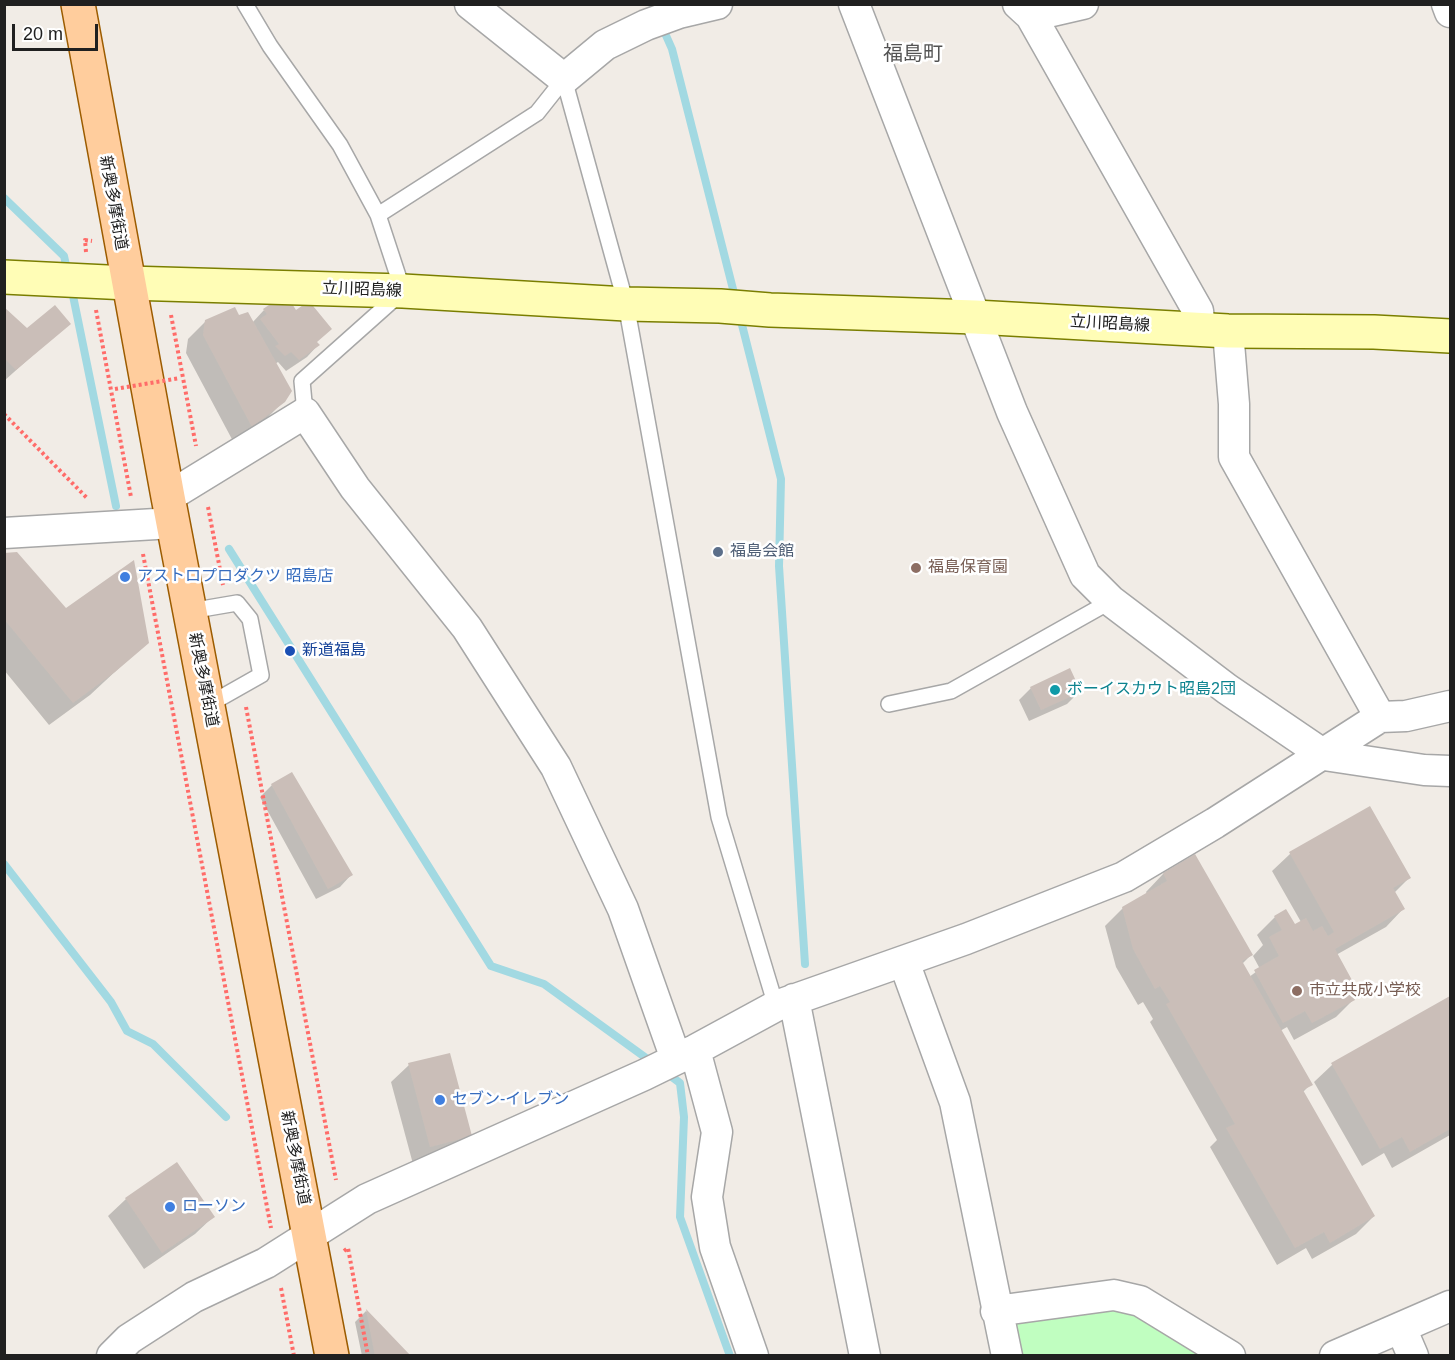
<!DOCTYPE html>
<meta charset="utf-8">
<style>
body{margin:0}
#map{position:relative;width:1455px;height:1360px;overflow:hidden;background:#f1ece6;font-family:Helvetica,sans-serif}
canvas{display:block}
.frame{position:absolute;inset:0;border:6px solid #202020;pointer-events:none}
.scale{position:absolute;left:12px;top:24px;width:86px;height:27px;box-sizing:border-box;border:3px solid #202020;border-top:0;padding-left:8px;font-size:18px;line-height:21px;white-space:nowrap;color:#202020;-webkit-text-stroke:4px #fff;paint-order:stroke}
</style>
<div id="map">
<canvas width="1455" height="1360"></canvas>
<div class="frame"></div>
<div class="scale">20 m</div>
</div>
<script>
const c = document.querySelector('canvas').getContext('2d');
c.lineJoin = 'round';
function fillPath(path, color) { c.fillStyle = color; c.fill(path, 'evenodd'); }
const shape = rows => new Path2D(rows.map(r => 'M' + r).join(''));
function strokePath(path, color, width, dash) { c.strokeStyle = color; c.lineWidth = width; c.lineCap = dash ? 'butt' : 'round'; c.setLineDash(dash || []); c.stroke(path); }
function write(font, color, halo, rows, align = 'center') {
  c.font = font + ' Helvetica,"Noto Sans JP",sans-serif'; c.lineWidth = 5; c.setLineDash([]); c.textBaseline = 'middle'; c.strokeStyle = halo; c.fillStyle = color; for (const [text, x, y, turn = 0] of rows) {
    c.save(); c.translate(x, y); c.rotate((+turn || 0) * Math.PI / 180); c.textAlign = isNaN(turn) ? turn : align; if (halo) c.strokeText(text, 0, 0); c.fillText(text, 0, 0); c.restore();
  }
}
const park = shape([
 [1112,1305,1136,1312,1202,1355,1021,1355,1013,1321]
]);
const shadow = shape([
 [4,310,27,330,69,323,4,381],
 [264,310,318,345,307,357,286,371,278,362,275,364,284,401,266,419,234,443,186,353,188,339,206,321,238,317,252,323],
 [4,554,66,610,147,642,90,695,49,725,4,670],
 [1031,688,1079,692,1067,704,1029,721,1019,700],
 [272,785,351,875,340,887,316,899,260,797],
 [1370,808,1409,878,1394,893,1403,909,1386,927,1336,955,1347,987,1353,1000,1336,1017,1294,1040,1287,1027,1280,1031,1311,1084,1303,1092,1374,1216,1356,1234,1312,1259,1306,1248,1277,1265,1210,1147,1217,1140,1150,1022,1153,1019,1143,1002,1138,1005,1116,967,1105,926,1123,908,1147,894,1146,892,1163,874,1195,856,1251,955,1242,964,1249,977,1260,969,1253,956,1263,945,1257,935,1275,917,1294,926,1301,922,1272,871,1290,854],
 [1450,997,1450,1135,1392,1168,1384,1153,1362,1166,1314,1082,1332,1065],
 [409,1065,471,1136,453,1153,413,1164,391,1082],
 [126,1199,213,1217,195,1234,144,1269,108,1216],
 [366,1311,409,1356,362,1356,355,1322]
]);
const stream = shape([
 [652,4,672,49,736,301],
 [4,198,64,256,68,274],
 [71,286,116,506],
 [739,313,781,479,779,566,805,964],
 [229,549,491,966,544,984,653,1063],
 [4,864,111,1002,127,1031,153,1044,226,1117],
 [664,1071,680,1083,684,1117,680,1217,730,1356]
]);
const building = shape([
 [289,299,296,310,309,301,332,329,317,342,320,345,299,360,291,352,285,356,275,346,279,344,260,319,267,314,263,309,275,301,278,305],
 [55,305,71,324,16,370,4,358,4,307,27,328],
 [235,307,239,315,248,312,292,391,285,402,252,427,203,335,205,320],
 [17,552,66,608,134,560,149,643,115,672,73,703,4,619,4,553],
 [1070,668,1081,692,1041,710,1030,687],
 [292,772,353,875,328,889,271,784],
 [1370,806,1411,878,1393,888,1405,909,1335,949,1353,982,1348,986,1355,1000,1312,1023,1305,1011,1283,1023,1254,970,1279,956,1269,937,1282,930,1274,916,1286,909,1295,924,1306,918,1313,931,1322,926,1328,936,1334,932,1289,852],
 [1195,854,1253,955,1242,961,1313,1085,1303,1090,1375,1216,1330,1243,1324,1232,1295,1248,1226,1128,1235,1124,1166,1004,1170,1002,1160,986,1155,989,1133,949,1122,907,1167,881,1163,873],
 [1450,996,1450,1129,1410,1152,1402,1137,1380,1149,1331,1063],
 [450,1053,472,1136,430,1147,408,1063],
 [177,1162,215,1217,162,1253,125,1198],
 [366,1309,411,1356,375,1356]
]);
const path = shape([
 [86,252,85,240,92,241],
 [96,310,131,497],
 [171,315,196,446],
 [4,414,87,498],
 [208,507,223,585],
 [143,554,271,1228],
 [246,707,336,1180],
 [344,1251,348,1248,368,1356],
 [281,1288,294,1356]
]);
const lane = shape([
 [245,4,270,46,340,145,378,215],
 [564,79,626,304,719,817,776,1006],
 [305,413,302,381,403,291,378,215,537,113,564,79],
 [190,611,237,603,250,619,261,675,208,705],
 [889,704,951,691,1111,601]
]);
const street = shape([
 [470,4,564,79,605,45,646,25,679,13,717,4],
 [854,4,1012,412,1085,575,1111,601,1227,689,1324,755,1424,770,1450,771],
 [1018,4,1031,16,1198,311,1200,329],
 [1447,4,1450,12],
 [1031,16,1083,4],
 [1228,331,1234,404,1234,457,1380,717],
 [168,497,305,413,355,488,467,628,556,767,623,909,676,1059],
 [4,533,173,523],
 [904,962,955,1102,1007,1356],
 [794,999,865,1356],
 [695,1050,717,1132,707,1197,715,1247,753,1356],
 [996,1311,1114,1295,1140,1301,1230,1356],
 [1401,1328,1413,1356],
 [112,1356,129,1339,194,1297,266,1263,367,1199,644,1075,695,1050,776,1006,966,939,1124,877,1215,823,1380,717,1406,716,1450,706],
 [1335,1356,1450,1306]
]);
const secondary = shape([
 [4,277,128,283,403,291,626,304,720,306,770,310,975,317,1228,331,1374,332,1450,336]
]);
const primary = shape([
 [78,4,168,497,332,1356]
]);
const pathBridge = shape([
 [115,389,180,378]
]);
const markers = [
 [718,552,6,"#5c6f8a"],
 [916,568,6,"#8d6e63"],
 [125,577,6,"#3f7fe0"],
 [290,651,6,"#1a4fb4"],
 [1055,690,6,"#0f9aa8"],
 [1297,991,6,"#8d6e63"],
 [440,1100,6,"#3f7fe0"],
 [170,1207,6,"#3f7fe0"]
];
const streetNames = [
 ["新奥多摩街道",113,203,80],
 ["立川昭島線",362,290,2],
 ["立川昭島線",1110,324,3],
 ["新奥多摩街道",203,680,79],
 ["新奥多摩街道",295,1158,79]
];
const serviceNames = [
 ["福島会館",730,552]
];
const educationNames = [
 ["福島保育園",928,568],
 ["市立共成小学校",1309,991]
];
const shopNames = [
 ["アストロプロダクツ 昭島店",137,577],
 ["セブン-イレブン",452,1100],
 ["ローソン",182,1207]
];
const transitNames = [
 ["新道福島",302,651]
];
const cultureNames = [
 ["ボーイスカウト昭島2団",1067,690]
];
const quarterNames = [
 ["福島町",913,54]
];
fillPath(park, '#c0fec0');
fillPath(shadow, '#0003');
strokePath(stream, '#a2d9e2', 8);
fillPath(building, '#cabeb8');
strokePath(lane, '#a7a7a7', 18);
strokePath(street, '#a7a7a7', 33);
strokePath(secondary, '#7a7e00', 36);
strokePath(primary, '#9c5c00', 36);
strokePath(path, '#ff6c69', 4, [3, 3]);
strokePath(lane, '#fff', 15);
strokePath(street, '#fff', 30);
strokePath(secondary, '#fffdb6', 33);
strokePath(primary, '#ffcd9d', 33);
strokePath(pathBridge, '#ff6c69', 4, [3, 3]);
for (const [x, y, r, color] of markers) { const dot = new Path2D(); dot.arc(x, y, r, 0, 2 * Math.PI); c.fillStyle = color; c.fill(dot); strokePath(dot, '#fff', 2); }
write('16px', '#202020', '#fff', streetNames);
write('16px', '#4e5e75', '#fff', serviceNames, 'left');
write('16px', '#785e54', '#fff', educationNames, 'left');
write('16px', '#366cbe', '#fff', shopNames, 'left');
write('16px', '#164399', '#fff', transitNames, 'left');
write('16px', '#0d838f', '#fff', cultureNames, 'left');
write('20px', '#535353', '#fff', quarterNames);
</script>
